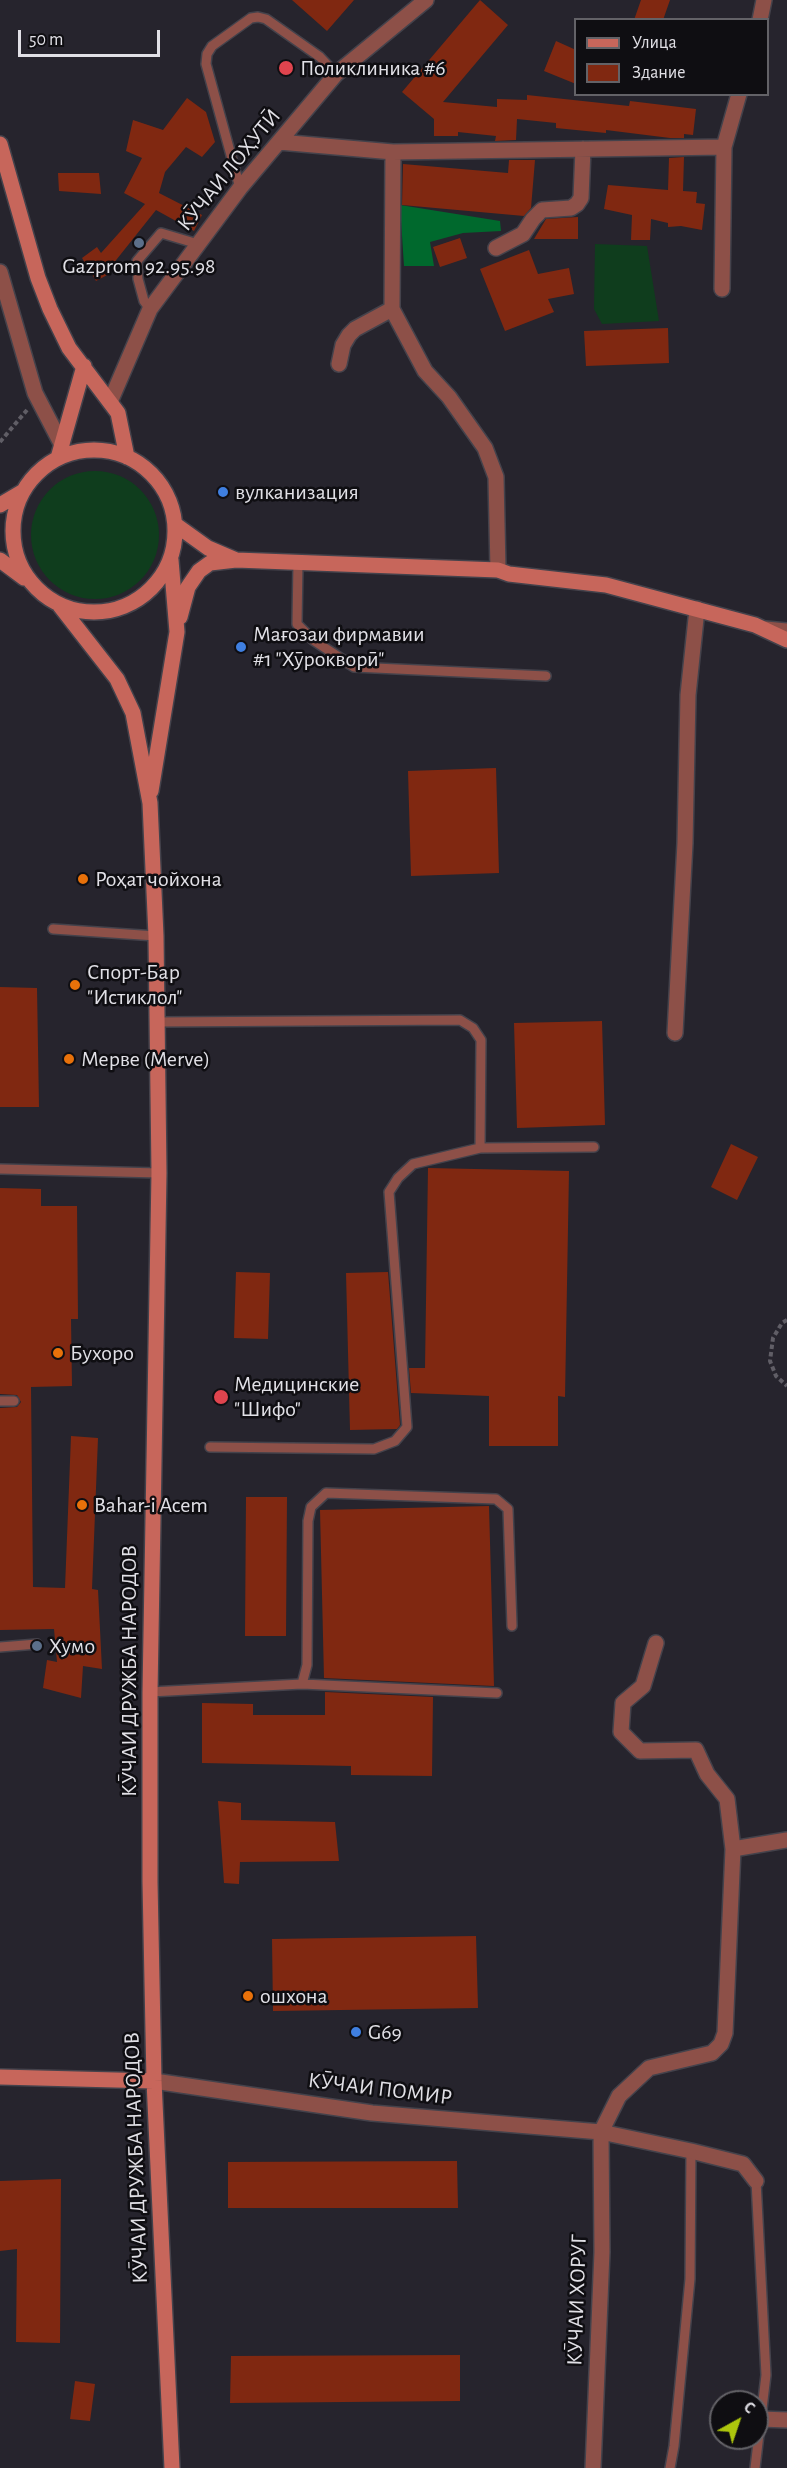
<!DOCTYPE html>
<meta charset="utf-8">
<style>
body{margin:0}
#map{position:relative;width:787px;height:2468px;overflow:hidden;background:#26242d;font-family:"Alegreya Sans",sans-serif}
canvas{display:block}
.legend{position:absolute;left:574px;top:18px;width:195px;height:78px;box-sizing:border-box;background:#0f0e12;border:2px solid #636267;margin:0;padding:8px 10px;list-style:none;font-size:18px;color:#e1e0e6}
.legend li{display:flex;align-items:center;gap:12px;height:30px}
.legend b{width:30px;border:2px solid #636267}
.north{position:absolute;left:709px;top:2390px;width:60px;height:60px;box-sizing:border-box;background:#0f0e12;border:2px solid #636267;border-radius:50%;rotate:40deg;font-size:16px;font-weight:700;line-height:24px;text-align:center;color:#e1e0e6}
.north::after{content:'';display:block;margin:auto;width:21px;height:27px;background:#adc60d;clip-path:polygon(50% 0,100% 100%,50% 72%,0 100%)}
.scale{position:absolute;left:18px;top:30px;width:142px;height:27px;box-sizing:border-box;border:3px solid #e1e0e6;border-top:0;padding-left:8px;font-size:18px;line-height:21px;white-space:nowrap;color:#e1e0e6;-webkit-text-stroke:4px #0f0e12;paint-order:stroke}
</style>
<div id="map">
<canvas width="787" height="2468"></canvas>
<ul class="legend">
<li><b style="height:8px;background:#c7665b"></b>Улица</li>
<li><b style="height:16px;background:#802811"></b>Здание</li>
</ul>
<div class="north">С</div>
<div class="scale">50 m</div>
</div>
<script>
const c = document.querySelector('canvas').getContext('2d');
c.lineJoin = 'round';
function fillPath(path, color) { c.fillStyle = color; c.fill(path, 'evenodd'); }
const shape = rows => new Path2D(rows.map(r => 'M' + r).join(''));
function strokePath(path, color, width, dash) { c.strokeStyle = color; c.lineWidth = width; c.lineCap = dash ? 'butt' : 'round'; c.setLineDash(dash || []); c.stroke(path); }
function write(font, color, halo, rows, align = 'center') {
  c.font = font + ' "Alegreya Sans",sans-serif'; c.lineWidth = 5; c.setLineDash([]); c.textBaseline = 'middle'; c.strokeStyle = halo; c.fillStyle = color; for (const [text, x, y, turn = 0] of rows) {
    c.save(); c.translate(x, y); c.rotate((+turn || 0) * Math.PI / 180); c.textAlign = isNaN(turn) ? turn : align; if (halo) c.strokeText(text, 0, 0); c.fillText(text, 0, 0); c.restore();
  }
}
const green = shape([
 [595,244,647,246,659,321,602,324,594,309],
 '31 535a64 64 0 1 1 128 0a64 64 0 1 1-128 0Z'
]);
const forest = shape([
 [400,205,500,221,501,231,463,233,430,242,434,266,404,266]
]);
const building = shape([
 [292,0,354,0,327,31],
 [480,0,508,25,443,102,497,107,497,99,527,100,527,95,629,106,630,101,696,109,693,135,684,134,684,138,670,138,606,130,606,133,556,128,556,123,517,119,516,140,495,141,496,136,458,132,458,136,434,136,434,119,402,92],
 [641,0,670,0,663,20,634,20],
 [556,41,576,50,576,84,544,71],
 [187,98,206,112,215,142,202,157,186,147,165,172,159,193,202,215,194,231,156,210,109,269,111,273,96,281,82,258,97,247,101,253,145,204,124,193,142,158,126,151,133,120,163,130],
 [684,157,683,191,697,192,696,203,705,204,702,230,681,226,668,227,668,223,651,219,650,240,631,240,632,215,604,209,608,185,668,190,669,158],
 [509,160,535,160,531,208,524,216,402,205,403,164,508,173],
 [58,173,99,173,101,194,59,191],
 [578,217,578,239,534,239,546,219],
 [460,238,467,258,440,267,433,247],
 [529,250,538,274,569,268,574,294,548,299,554,312,505,331,480,269],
 [668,328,669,363,586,366,584,331],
 [496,768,499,873,411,876,408,771],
 [0,987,37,988,39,1107,0,1107],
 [602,1021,605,1125,517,1128,514,1023],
 [731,1144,758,1157,737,1200,711,1187],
 [428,1168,569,1171,565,1397,558,1396,558,1446,489,1446,489,1396,411,1393,409,1368,425,1368],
 [0,1188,41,1189,41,1206,77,1206,78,1319,71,1319,72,1386,31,1387,33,1587,65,1588,71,1436,98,1438,92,1589,98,1590,102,1669,83,1666,81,1698,43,1688,47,1660,57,1662,54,1629,0,1630,0,1408,17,1407,21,1402,17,1395,0,1394],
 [236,1272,270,1273,268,1339,234,1338],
 [388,1272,400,1425,397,1429,350,1430,346,1273],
 [246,1497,287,1497,286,1636,245,1636],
 [489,1506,494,1686,324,1678,320,1510],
 [325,1692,433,1697,432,1776,351,1775,351,1766,202,1763,202,1703,253,1704,253,1715,325,1715],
 [218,1801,241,1803,241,1820,335,1822,339,1861,240,1862,239,1884,224,1883],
 [476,1936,478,2008,273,2011,272,1939],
 [457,2161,458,2208,228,2208,228,2162],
 [61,2179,60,2343,16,2342,17,2249,0,2251,0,2181],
 [460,2355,460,2401,230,2403,231,2356],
 [75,2381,95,2384,90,2421,70,2419]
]);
const path = shape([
 [0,442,27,410],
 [787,1320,782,1323,773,1338,770,1361,776,1376,787,1386]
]);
const lane = shape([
 [240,188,206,64,207,54,212,46,251,18,258,17,266,19,320,57,336,74],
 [150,309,144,301,138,279,137,261,161,233,198,244],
 [298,563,297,624,313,640,354,667,546,676],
 [766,626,787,628],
 [53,929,156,936],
 [157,1022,460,1020,473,1028,481,1040,480,1148],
 [0,1169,159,1173],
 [0,1401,14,1401],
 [210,1447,374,1449,395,1441,407,1427,389,1192,398,1178,413,1164,480,1148,594,1147],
 [0,1647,37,1644],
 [302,1684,497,1693],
 [150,1692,302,1684,307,1665,308,1521,311,1507,326,1493,496,1499,508,1509,512,1626],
 [670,2468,674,2446,690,2279,691,2151],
 [755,2468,766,2375,756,2181]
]);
const street = shape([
 [760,20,764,0],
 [279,142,393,152,724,147],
 [393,152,392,309,425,371,449,397,485,448,496,477,498,570],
 [496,248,523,234,533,219,542,210,571,208,577,204,581,198,583,149],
 [0,272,35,393,62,445],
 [722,289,724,147,739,94],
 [339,364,343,345,349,335,355,329,392,309],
 [110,402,150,309,240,188,336,74,426,0],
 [675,1033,685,843,688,695,697,609],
 [656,1643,643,1686,623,1703,621,1732,640,1751,696,1750,707,1774,727,1799,733,1849],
 [154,2081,372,2113,601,2132,691,2151,743,2164,756,2181],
 [761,2419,787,2420],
 [593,2468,602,2252,601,2132,619,2096,649,2068,712,2053,721,2044,725,2033,733,1849,787,1840]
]);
const secondary = shape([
 [0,144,38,278,50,309,69,348,118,413,127,457],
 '13 531a81 81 0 1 1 162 0a81 81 0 1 1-162 0Z',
 [58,458,84,366],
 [0,505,22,492],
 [176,525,208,548,236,560,498,570,509,574,606,585,755,625,787,640],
 [0,560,24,578],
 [60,606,117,679,133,713,150,803,156,936,159,1173,150,1692,150,1882,154,2081,172,2468],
 [180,617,188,587,199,571,210,563,236,560],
 [151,791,177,632,171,560],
 [0,2077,154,2081]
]);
const markers = [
 [286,68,8,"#e0444e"],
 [139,243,6,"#5c6f8a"],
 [223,492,6,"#3f7fe0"],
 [241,647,6,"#3f7fe0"],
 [83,879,6,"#e8710a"],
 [75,985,6,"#e8710a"],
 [69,1059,6,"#e8710a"],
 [58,1353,6,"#e8710a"],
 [221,1397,8,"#e0444e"],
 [82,1505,6,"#e8710a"],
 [37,1646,6,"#5c6f8a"],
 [248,1996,6,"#e8710a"],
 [356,2032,6,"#3f7fe0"]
];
const poiNames = [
 ["Поликлиника #6",300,68],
 ["Gazprom 92.95.98",139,266,"center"],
 ["вулканизация",235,492],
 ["Мағозаи фирмавии",253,634],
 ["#1 \"Хӯрокворӣ\"",253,659],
 ["Роҳат чойхона",95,879],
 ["Спорт-Бар",87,972],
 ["\"Истиклол\"",87,997],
 ["Мерве (Merve)",81,1059],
 ["Бухоро",70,1353],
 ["Медицинские",234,1384],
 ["\"Шифо\"",234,1409],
 ["Bahar-i Acem",94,1505],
 ["Хумо",49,1646],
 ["ошхона",260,1996],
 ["G69",368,2032]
];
const streetNames = [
 ["КӮЧАИ ЛОҲУТӢ",229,170,-51],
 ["КӮЧАИ ДРУЖБА НАРОДОВ",129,1671,-90],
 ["КӮЧАИ ПОМИР",380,2089,7],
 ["КӮЧАИ ДРУЖБА НАРОДОВ",136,2158,-92],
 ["КӮЧАИ ХОРУГ",577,2300,-88]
];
fillPath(green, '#0f3d1d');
fillPath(forest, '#00692d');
fillPath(building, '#802811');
strokePath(lane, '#44424b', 12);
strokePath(street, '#44424b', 18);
strokePath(secondary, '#44424b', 18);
strokePath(path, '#605e66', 4, [4.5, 3]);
strokePath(lane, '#8d5048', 9);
strokePath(street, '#8d5048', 15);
strokePath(secondary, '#c7665b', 15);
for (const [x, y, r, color] of markers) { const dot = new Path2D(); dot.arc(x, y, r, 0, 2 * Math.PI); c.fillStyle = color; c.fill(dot); strokePath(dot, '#0f0e12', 2); }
write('22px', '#e1e0e6', '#0f0e12', poiNames, 'left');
write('22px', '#e1e0e6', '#0f0e12', streetNames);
</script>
